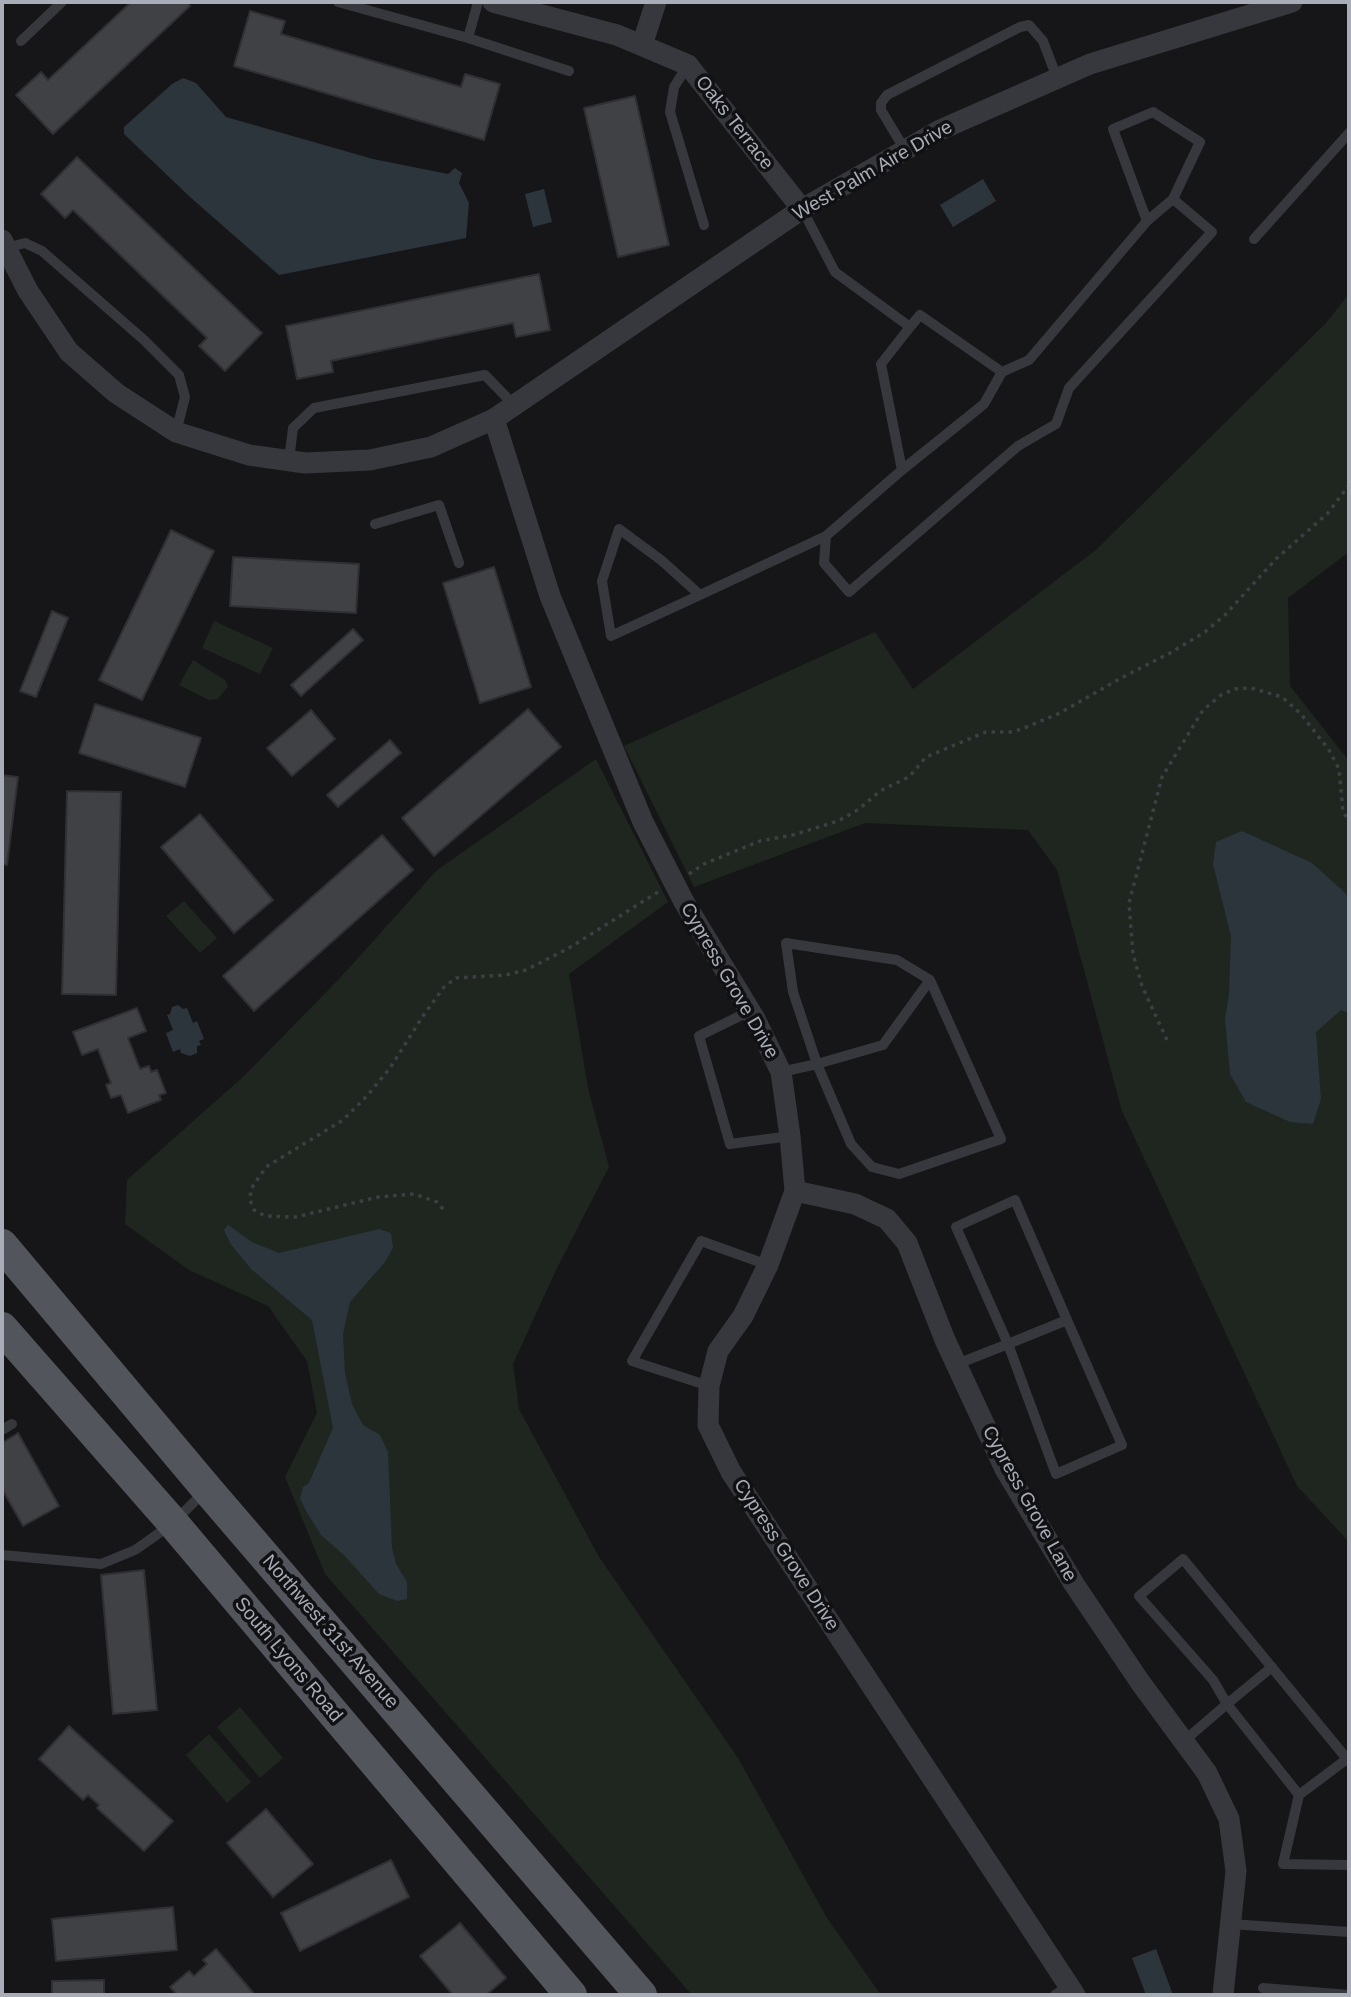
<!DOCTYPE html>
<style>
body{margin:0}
#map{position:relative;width:1351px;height:1997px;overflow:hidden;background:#161618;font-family:Helvetica,sans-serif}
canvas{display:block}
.frame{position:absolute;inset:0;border:4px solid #a8adb8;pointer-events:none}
</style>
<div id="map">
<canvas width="1351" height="1997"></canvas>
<div class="frame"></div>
</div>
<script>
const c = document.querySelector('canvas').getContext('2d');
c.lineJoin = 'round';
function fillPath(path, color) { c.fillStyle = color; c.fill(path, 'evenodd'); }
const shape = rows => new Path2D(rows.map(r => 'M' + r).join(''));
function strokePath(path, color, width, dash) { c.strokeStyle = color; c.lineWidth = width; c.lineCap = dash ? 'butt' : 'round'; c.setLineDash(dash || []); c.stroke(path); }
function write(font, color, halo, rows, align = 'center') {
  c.font = font + ' Helvetica,sans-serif'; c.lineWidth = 7; c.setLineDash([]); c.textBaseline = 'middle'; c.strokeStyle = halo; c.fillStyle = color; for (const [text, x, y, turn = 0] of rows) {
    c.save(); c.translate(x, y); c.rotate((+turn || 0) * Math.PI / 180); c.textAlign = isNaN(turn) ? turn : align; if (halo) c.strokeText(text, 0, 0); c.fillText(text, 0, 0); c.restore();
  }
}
const green = shape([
 [1349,294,1349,552,1288,598,1290,686,1349,761,1349,1542,1297,1486,1122,1111,1057,870,1028,830,865,823,694,887,624,746,875,632,913,689,1097,549,1325,324],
 [214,621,273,648,260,674,202,648],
 [193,660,225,680,228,686,218,699,209,700,179,685],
 [596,759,668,902,569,974,588,1088,609,1167,556,1270,513,1364,519,1409,599,1557,738,1758,827,1918,881,1995,692,1995,325,1574,285,1477,317,1413,307,1361,268,1306,189,1270,125,1224,127,1180,245,1075,340,978,437,870],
 [184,901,217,938,200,953,166,916],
 [240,1707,283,1758,260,1778,217,1727],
 [209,1734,251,1782,227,1803,186,1755]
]);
const water = shape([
 [183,78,196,83,226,117,373,159,448,174,455,168,462,173,459,183,469,203,466,238,279,275,190,197,124,134,124,127,172,84],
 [983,179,996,201,953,227,940,205],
 [544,189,552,222,533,227,525,194],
 [1242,831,1312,863,1344,892,1349,899,1349,1013,1341,1010,1316,1032,1321,1099,1313,1124,1290,1122,1246,1102,1230,1074,1225,1019,1229,994,1231,936,1213,864,1216,842],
 [178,1005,183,1009,187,1008,193,1023,197,1021,204,1039,199,1041,201,1045,197,1046,197,1053,190,1056,181,1053,180,1049,173,1052,166,1033,173,1030,167,1015,170,1014,172,1007],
 [228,1225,252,1242,279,1253,379,1229,391,1233,393,1248,385,1262,350,1302,343,1334,345,1373,352,1404,363,1425,380,1435,388,1452,392,1548,396,1564,407,1582,407,1599,397,1601,379,1594,344,1555,321,1535,306,1511,300,1498,303,1487,309,1483,333,1428,312,1320,251,1269,230,1243,224,1230],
 [1156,1949,1173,1995,1146,1995,1132,1958]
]);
const building = shape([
 [131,2,187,2,190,6,53,134,16,95,41,72,48,80,131,2],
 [250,11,285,21,281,34,461,87,465,74,500,84,484,140,234,66,250,11],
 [635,96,669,245,618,257,584,108,635,96],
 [77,157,262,333,225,371,199,346,207,338,73,210,65,218,41,194,77,157],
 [539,274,550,330,516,337,513,323,331,361,333,372,297,379,286,326,539,274],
 [171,530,214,551,142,700,99,680,171,530],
 [233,557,359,564,356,613,230,606,233,557],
 [494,567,531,687,480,703,443,583,494,567],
 [52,611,68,618,36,697,20,691,52,611],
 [353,629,363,640,301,696,291,685,353,629],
 [95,704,201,738,185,787,79,753,95,704],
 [528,709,561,747,434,856,402,818,528,709],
 [311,710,335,739,292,776,267,748,311,710],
 [390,740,401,753,338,807,327,795,390,740],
 [2,775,18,777,7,865,2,864,2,775],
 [67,791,121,792,116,995,62,994,67,791],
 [200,814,273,900,234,933,161,847,200,814],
 [382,835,413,870,254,1011,223,976,382,835],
 [137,1008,146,1031,128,1038,140,1069,149,1066,151,1072,157,1070,166,1093,159,1095,161,1100,128,1113,121,1095,111,1098,106,1085,111,1083,98,1049,82,1055,73,1032,137,1008],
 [18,1433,59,1506,23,1526,2,1489,2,1443,18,1433],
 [144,1570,157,1710,113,1714,101,1575,144,1570],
 [69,1726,173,1821,144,1851,97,1808,99,1805,88,1795,83,1800,39,1759,69,1726],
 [266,1809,313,1864,273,1897,227,1843,266,1809],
 [391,1860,409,1897,300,1951,281,1913,391,1860],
 [173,1907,177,1950,56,1961,52,1919,173,1907],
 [460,1923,506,1978,486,1995,453,1995,420,1956,460,1923],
 [216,1949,255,1995,177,1995,170,1987,189,1971,194,1976,207,1964,203,1960,216,1949],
 [104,1980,104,1995,52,1995,52,1981,104,1980]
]);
const path = shape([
 [689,874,704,864,760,841,793,835,838,821,859,809,880,791,909,777,926,757,986,732,1011,732,1022,729,1060,713,1121,678,1170,653,1205,632,1225,615,1276,559,1328,513,1349,485],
 [1167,1040,1142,986,1133,954,1129,903,1162,777,1203,710,1221,695,1235,689,1251,688,1282,697,1301,714,1329,750,1339,769,1343,812,1349,820],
 [443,1209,437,1202,414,1194,378,1197,296,1217,265,1216,254,1210,250,1200,251,1189,266,1167,343,1120,366,1097,390,1068,423,1016,444,987,456,978,506,975,526,970,569,948,658,892]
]);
const service = shape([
 [338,2,468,38,478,2],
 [468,38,569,71],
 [21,41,62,2],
 [688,65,674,87,670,112,704,225],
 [905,150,881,110,881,103,887,95,1020,27,1029,25,1043,41,1057,78],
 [1147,221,1173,199],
 [1254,239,1349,133],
 [6,248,25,243,42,251,144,340,179,375,185,397,176,432],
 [910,327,920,315,1002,372],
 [289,460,293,428,314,408,485,375,514,405],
 [375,524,439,505,459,563],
 [826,536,824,563,849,592,1018,446,1056,424,1069,388,1212,232,1173,199,1200,142,1153,112,1113,129,1147,221,1029,360,1002,372,984,404,902,470],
 [700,595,661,560,619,529,602,581,611,636,700,595,826,536,902,470,881,364,910,327,835,272,802,209],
 [750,1011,699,1036,730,1144,790,1136],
 [781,1072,817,1064,883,1045,930,980,1001,1139,899,1174,872,1167,851,1144,817,1064,793,992,786,943,897,960,930,980],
 [957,1364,1008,1344,1067,1320,1122,1445,1056,1474,1008,1344,956,1227,1015,1200,1067,1320],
 [709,1386,632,1361,701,1241,768,1265],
 [2,1430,12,1424],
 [2,1555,101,1564,135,1550,148,1541,173,1523,205,1491],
 [1272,1667,1227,1704,1213,1680,1139,1596,1183,1559,1347,1759,1299,1795,1283,1864,1349,1865],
 [1184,1741,1227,1704,1299,1795],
 [1230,1924,1349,1932],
 [1263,1988,1349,1995],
 [1055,1995,1069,1986]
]);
const minor = shape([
 [493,2,617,35,688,65,802,209],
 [642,45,656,2],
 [2,240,28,291,69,352,116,393,176,432,249,455,305,463,370,460,431,447,494,419,802,209,940,130,1090,64,1292,2],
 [494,419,550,596,643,822,684,902,755,1019,781,1072,790,1136,795,1191,768,1265,743,1316,718,1351,709,1386,708,1425,731,1472,1075,1995],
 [795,1191,855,1204,887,1219,907,1243,945,1340,1005,1469,1074,1584,1140,1682,1207,1773,1229,1819,1236,1871,1223,1995]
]);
const primary = shape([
 [2,1245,207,1489,641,1995],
 [2,1328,173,1523,571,1995]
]);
const streetNames = [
 ["Oaks Terrace",734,123,52],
 ["West Palm Aire Drive",873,171,-30],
 ["Cypress Grove Drive",729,981,60],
 ["Cypress Grove Lane",1029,1504,61],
 ["Cypress Grove Drive",786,1555,57],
 ["Northwest 31st Avenue",330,1632,49],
 ["South Lyons Road",288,1660,50]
];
fillPath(green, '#1e261f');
fillPath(water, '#2c353c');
fillPath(building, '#404145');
strokePath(building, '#303034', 2);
strokePath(path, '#3d3f44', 3.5, [3.5, 5]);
strokePath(service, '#37383d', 10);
strokePath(minor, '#37383d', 21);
strokePath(primary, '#53555c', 32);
write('19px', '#a8adb8', '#111113', streetNames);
</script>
